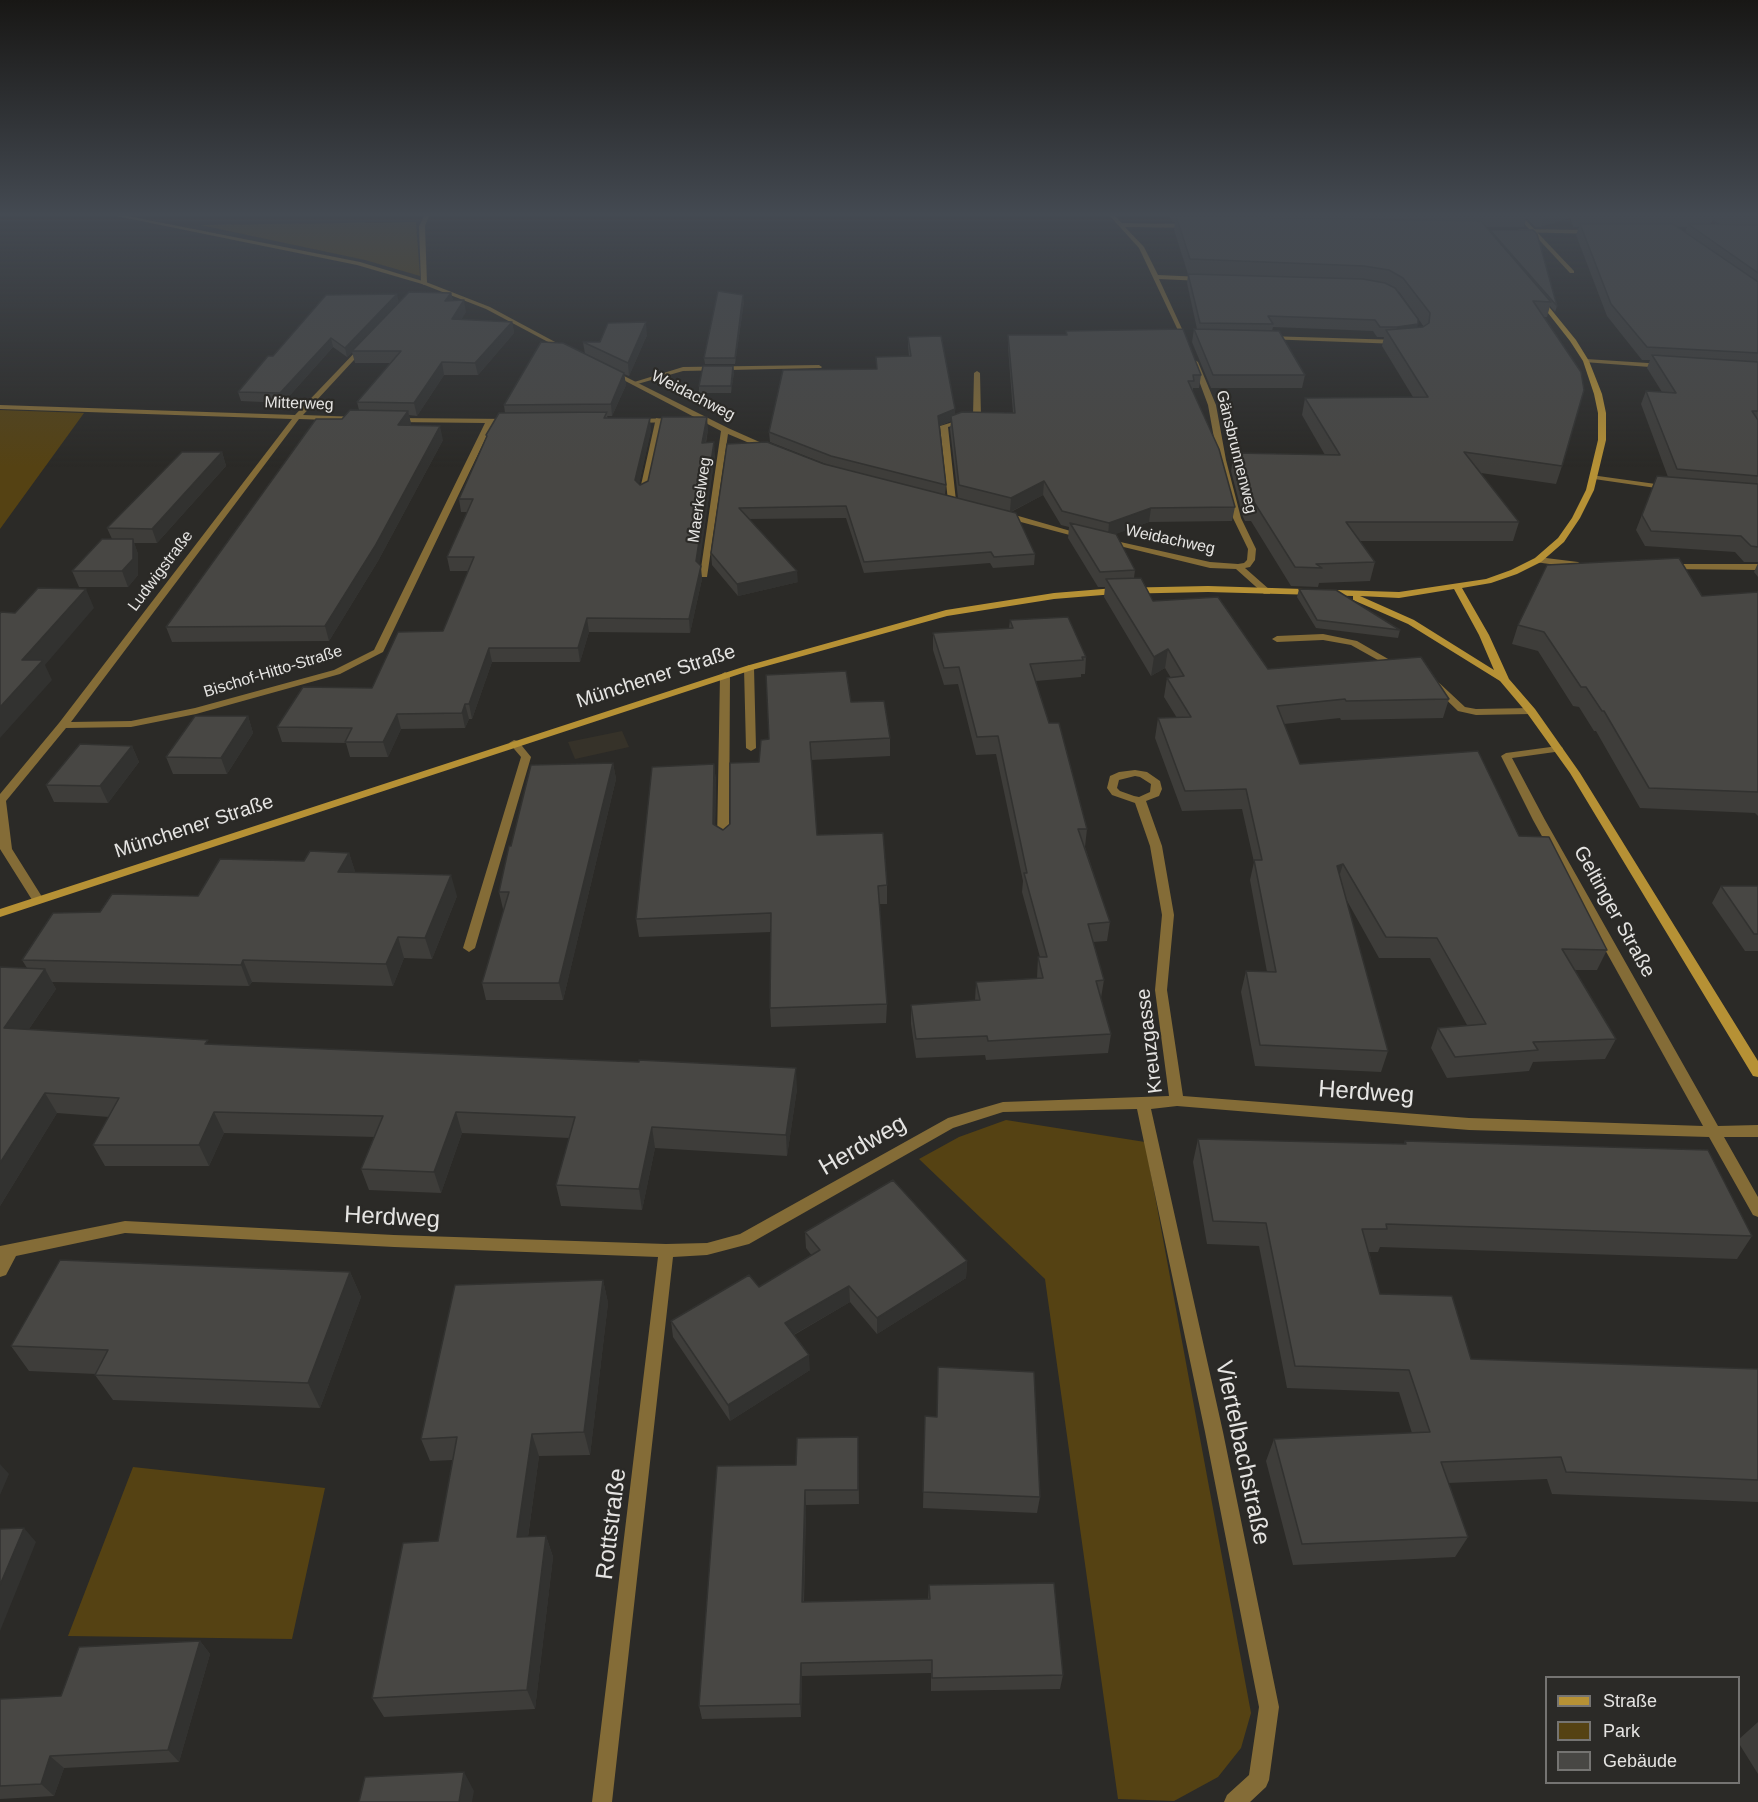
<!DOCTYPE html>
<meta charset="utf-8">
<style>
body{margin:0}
#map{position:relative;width:1758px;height:1802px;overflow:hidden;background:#2b2a27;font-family:Helvetica,sans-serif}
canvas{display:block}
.legend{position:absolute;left:1545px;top:1676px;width:195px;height:108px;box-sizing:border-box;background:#2b2a27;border:2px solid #757472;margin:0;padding:8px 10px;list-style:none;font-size:18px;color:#e5e4e2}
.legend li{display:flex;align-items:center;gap:12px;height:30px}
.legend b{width:30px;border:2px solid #757472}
</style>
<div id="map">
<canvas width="1758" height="1802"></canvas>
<ul class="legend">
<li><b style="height:8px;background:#b69135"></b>Straße</li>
<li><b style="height:16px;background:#554213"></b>Park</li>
<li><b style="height:16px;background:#484744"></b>Gebäude</li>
</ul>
</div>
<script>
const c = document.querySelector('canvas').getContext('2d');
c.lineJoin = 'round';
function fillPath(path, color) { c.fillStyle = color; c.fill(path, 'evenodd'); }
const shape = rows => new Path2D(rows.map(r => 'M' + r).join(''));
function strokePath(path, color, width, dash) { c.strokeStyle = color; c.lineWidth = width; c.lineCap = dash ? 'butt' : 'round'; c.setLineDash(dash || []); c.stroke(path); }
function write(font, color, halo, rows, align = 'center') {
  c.font = font + ' Helvetica,sans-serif'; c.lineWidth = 4.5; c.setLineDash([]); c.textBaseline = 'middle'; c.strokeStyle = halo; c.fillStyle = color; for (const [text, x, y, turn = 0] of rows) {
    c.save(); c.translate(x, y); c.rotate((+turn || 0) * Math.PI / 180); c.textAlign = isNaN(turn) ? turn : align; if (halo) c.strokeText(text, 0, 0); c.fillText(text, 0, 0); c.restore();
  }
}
const built = shape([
 [622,731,629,747,575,759,568,742]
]);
const green = shape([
 [416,222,420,276,365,260,200,225],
 [0,410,84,413,0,529],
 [1006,1120,1145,1142,1251,1713,1241,1748,1218,1777,1174,1801,1118,1799,1045,1279,919,1159,959,1137],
 [133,1467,325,1488,292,1639,68,1636]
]);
const service = shape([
 [425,214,430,214,425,226,427,283,424,285,421,283,419,226,425,214],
 [1515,214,1520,214,1574,271,1574,273,1570,273,1515,214],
 [819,365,822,367,821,368,683,371,634,385,631,383,683,367,819,365],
 [656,418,663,420,647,494,643,496,639,494,656,418],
 [1591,475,1670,486,1674,488,1670,490,1594,479,1590,477,1591,475],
 [1323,634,1357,641,1402,667,1397,670,1394,669,1351,645,1323,640,1277,642,1272,639,1277,636,1323,634],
 [749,665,754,668,756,748,751,751,746,748,744,668,749,665],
 [725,672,730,675,729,842,723,846,717,842,720,675,725,672],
 [1432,678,1435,679,1465,707,1476,709,1531,708,1536,711,1531,714,1476,715,1458,711,1429,683,1427,681,1432,678],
 [514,740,518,741,531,757,475,948,469,952,463,948,521,757,509,743,514,740]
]);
const minor = shape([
 [106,214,118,214,360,262,426,282,490,307,570,350,565,351,486,309,422,284,357,265,106,214],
 [1108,214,1113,214,1122,223,1190,224,1193,226,1190,228,1125,227,1144,247,1158,275,1202,277,1205,279,1202,281,1159,279,1189,344,1184,343,1139,248,1108,214],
 [1519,229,1592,230,1595,232,1592,234,1517,232,1519,229],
 [1267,336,1399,340,1402,342,1399,344,1265,339,1264,338,1267,336],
 [361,346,366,347,303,415,359,417,362,417,362,421,299,419,71,722,131,721,195,708,334,670,374,650,485,423,394,422,390,420,394,418,512,419,513,421,509,423,493,423,383,652,340,674,196,714,131,727,66,728,6,801,12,849,44,900,38,904,34,903,0,849,0,794,59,723,292,419,0,409,0,405,295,415,361,346],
 [1586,359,1663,364,1666,366,1663,368,1584,362,1584,360,1586,359],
 [1195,360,1198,362,1216,405,1226,460,1241,518,1256,549,1255,560,1250,567,1245,568,1270,590,1270,594,1264,594,1236,569,1210,568,1103,542,1107,539,1210,562,1238,564,1244,563,1247,560,1248,549,1233,518,1218,460,1208,405,1192,362,1195,360],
 [610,371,614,371,728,428,773,448,766,450,728,434,707,577,701,577,700,575,721,431,610,373,610,371],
 [977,371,980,373,981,417,948,427,956,501,952,503,948,501,940,426,973,416,974,373,977,371],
 [680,418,680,422,677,422,634,423,630,421,634,419,680,418],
 [1002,513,1008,513,1088,536,1081,538,1002,517,1002,513],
 [1538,557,1578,562,1582,565,1578,568,1535,562,1535,558,1538,557],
 [1670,564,1758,564,1758,570,1667,569,1666,567,1670,564],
 [1558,746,1562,747,1563,749,1562,751,1512,758,1545,820,1718,1126,1758,1125,1758,1137,1724,1137,1758,1197,1758,1217,1753,1215,1709,1137,1469,1130,1177,1106,1151,1109,1223,1432,1279,1707,1269,1780,1266,1787,1250,1802,1224,1802,1227,1795,1249,1775,1259,1707,1205,1432,1137,1109,1003,1112,953,1128,749,1244,707,1255,673,1257,612,1802,592,1802,658,1257,394,1247,125,1233,16,1256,6,1275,0,1277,0,1246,125,1221,394,1235,666,1244,707,1243,740,1234,948,1118,1003,1102,1169,1096,1155,990,1162,915,1150,846,1135,803,1112,795,1107,788,1110,776,1119,772,1135,770,1147,772,1160,781,1162,789,1159,796,1146,801,1162,846,1174,915,1167,990,1183,1096,1469,1118,1703,1126,1533,820,1501,756,1506,753,1558,746],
 [1135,776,1140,777,1151,784,1150,792,1139,797,1134,796,1120,791,1117,788,1119,780,1135,776]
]);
const secondary = shape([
 [1537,297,1541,297,1576,340,1589,361,1602,394,1606,413,1606,440,1594,490,1580,518,1564,542,1541,562,1517,574,1491,583,1462,588,1489,635,1509,679,1535,709,1580,773,1758,1061,1758,1077,1753,1076,1570,773,1527,713,1500,681,1408,624,1353,600,1353,596,1208,592,1115,594,1054,599,947,616,752,670,0,917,0,909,746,666,946,610,1054,593,1115,588,1208,586,1399,592,1486,579,1511,570,1535,558,1558,538,1572,518,1586,490,1598,440,1598,413,1594,394,1583,361,1570,341,1537,299,1537,297],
 [1454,589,1479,635,1494,670,1414,620,1360,596,1399,598,1454,589]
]);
const wall = shape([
 [1169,214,1758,214,1758,562,1744,562,1735,552,1645,546,1636,530,1657,476,1668,477,1641,404,1646,391,1662,392,1647,368,1650,360,1642,360,1607,316,1576,235,1579,227,1573,227,1570,218,1541,227,1535,227,1526,218,1524,227,1486,227,1489,231,1490,230,1557,306,1555,312,1550,306,1547,317,1543,317,1562,466,1556,484,1481,473,1519,522,1513,541,1360,541,1375,562,1370,581,1319,583,1318,587,1291,586,1251,521,1245,521,1243,517,1231,471,1234,453,1325,455,1302,415,1305,398,1413,397,1382,346,1384,337,1377,337,1373,331,1273,327,1272,331,1305,375,1302,388,1211,388,1192,342,1194,329,1197,329,1187,283,1188,274,1174,230,1175,222,1172,222],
 [1713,220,1719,224,1711,224],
 [1678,227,1687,227,1685,232],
 [1398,291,1400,293,1424,327,1417,328],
 [451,293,453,301,466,312,461,319,512,322,514,333,478,375,444,375,417,416,409,415,411,424,410,426,443,440,378,561,329,641,172,642,166,627,342,419,359,410,357,402,390,363,355,363,352,352,347,357,333,347,283,403,241,401,238,392,273,356,398,303],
 [744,301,735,364,705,364,704,358],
 [1066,331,1201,375,1199,388,1193,388,1193,391,1235,507,1232,521,1149,522,1115,534,1135,570,1134,578,1153,601,1268,669,1449,699,1443,718,1341,720,1340,718,1284,724,1300,764,1519,836,1607,950,1597,970,1574,970,1616,1039,1605,1059,1533,1062,1529,1071,1447,1078,1431,1048,1438,1028,1467,1025,1430,958,1379,958,1346,899,1388,1051,1381,1072,1255,1066,1241,992,1246,971,1267,972,1250,880,1254,862,1242,809,1182,811,1155,738,1158,718,1177,718,1164,697,1167,678,1171,678,1165,668,1151,676,1104,597,1105,587,1098,587,1068,538,1069,527,1061,525,1043,495,1011,512,1035,554,1034,565,993,568,990,563,864,573,846,518,749,519,798,582,738,596,712,565,711,553,727,444,828,465,770,442,769,432,876,369,909,356,908,346,908,337,955,414,1013,413,1008,347,1008,335,1066,335],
 [951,421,950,429,958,498,945,495,946,485,939,426],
 [647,335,629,376,624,374,626,385,612,416,607,416,608,418,651,430,639,484,640,485,648,481,708,429,706,443,715,455,699,564,702,579,690,633,589,632,580,662,492,662,472,719,469,719,465,728,401,729,388,757,350,757,346,743,282,742,277,727,372,688,443,631,468,571,450,571,447,557,467,512,461,512,459,499,486,438,486,435,505,413,504,405,585,354,583,342,600,342],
 [733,366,734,372,731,393,699,393,699,386],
 [222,452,226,466,157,543,134,543,138,554,138,575,128,587,79,587,72,571,112,539,107,528],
 [1758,563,1758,577,1754,572],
 [1299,589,1400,630,1398,638,1316,628,1297,597],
 [1758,592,1758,816,1755,813,1640,808,1596,731,1594,731,1579,707,1573,706,1538,651,1512,644,1518,625,1702,596],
 [1010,620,1086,657,1085,674,1081,674,1081,677,1036,681,1049,723,1087,829,1085,847,1110,922,1107,941,1093,942,1104,980,1101,998,1111,1034,1108,1053,986,1060,985,1055,916,1058,911,1024,911,1005,975,1001,976,982,1037,978,1038,957,1040,957,1022,892,1023,881,996,754,976,755,958,684,944,685,933,650,933,633,1009,628],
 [851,702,890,738,890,756,811,760,817,835,887,885,887,904,879,904,887,1004,886,1023,771,1027,770,1008,771,932,639,937,636,919,714,764,716,782,715,825,723,830,730,824,769,739],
 [248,716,253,733,227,774,173,774,166,757],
 [132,746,139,762,108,803,54,802,46,785],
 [613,763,616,779,563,1000,486,1000,482,983,504,909,503,909,499,892],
 [349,853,355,872,457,896,432,959,404,958,393,986,252,982,249,986,52,982,56,989,29,1029,209,1044,797,1089,787,1156,655,1148,642,1210,561,1206,556,1185,569,1138,462,1133,441,1193,369,1190,361,1169,375,1137,224,1133,209,1166,105,1166,93,1145,109,1117,57,1113,0,1206,0,967,27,968,22,960,100,912,198,896,304,861],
 [1721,886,1758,886,1758,951,1745,951,1712,903],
 [1198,1139,1404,1144,1405,1141,1752,1236,1737,1259,1380,1247,1378,1252,1369,1252,1380,1294,1471,1359,1758,1369,1758,1502,1552,1494,1547,1479,1448,1483,1468,1537,1455,1557,1293,1565,1266,1461,1274,1439,1412,1433,1399,1392,1287,1388,1259,1246,1207,1244,1193,1162],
 [805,1232,967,1261,966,1278,877,1334,850,1302,794,1335,810,1370,730,1421,673,1337,671,1321,759,1287,812,1256,806,1248],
 [350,1272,361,1297,320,1408,113,1400,95,1375,96,1374,29,1371,11,1346],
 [603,1280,608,1303,590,1455,539,1456,528,1537,546,1536,553,1557,535,1709,384,1717,372,1698,438,1541,453,1460,430,1461,421,1439],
 [938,1367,1040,1497,1037,1513,923,1508,925,1416,937,1417],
 [858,1437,859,1504,806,1505,804,1602,928,1599,929,1585,1063,1675,1060,1689,931,1691,931,1673,802,1676,801,1717,702,1719,699,1706,796,1465],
 [200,1641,210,1654,179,1762,64,1768,54,1796,0,1799,0,1699,61,1696],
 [1758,1722,1758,1774,1738,1742,1738,1740]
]);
const shadedWall = shape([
 [1549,214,1571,214,1570,218,1541,227,1544,216],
 [451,293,454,304,445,301],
 [397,294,399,303,347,357,345,348],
 [743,295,744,301,735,364,735,358],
 [464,300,466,312,455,331,452,319],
 [512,322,514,333,478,375,475,363],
 [646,322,647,335,629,376,628,363],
 [1418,324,1416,334,1395,338,1397,327],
 [331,338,333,347,283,403,280,393],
 [442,362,444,375,417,416,414,403],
 [733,366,734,372,731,393,731,386],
 [624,373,626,385,612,416,611,404],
 [955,409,955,419,951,416,951,421,938,426,938,416],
 [408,411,411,424,401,439,398,425],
 [707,417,708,429,703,455,702,443],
 [650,418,651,430,637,494,635,480],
 [440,426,443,440,378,561,329,641,325,626],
 [714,442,715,455,698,575,696,561],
 [222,452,226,466,157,543,152,529],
 [1044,481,1043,495,1010,512,1011,498],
 [1151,508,1149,522,1108,537,1109,523],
 [133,539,138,554,138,575,128,587,122,571],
 [701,566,702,579,690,633,689,619],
 [797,571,798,582,738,596,737,584],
 [86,589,94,608,45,665,52,680,0,738,0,707,22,660],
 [587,618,589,632,580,662,578,648],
 [489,648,492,662,472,719,469,704],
 [1168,649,1165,668,1151,676,1154,657],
 [465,704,469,719,465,728,462,713],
 [397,714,401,729,388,757,383,742],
 [248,716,253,733,227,774,221,758],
 [132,746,139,762,108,803,100,786],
 [613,763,616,779,563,1000,559,983],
 [714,764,716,782,715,842,713,824],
 [349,853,356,874,338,872],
 [1343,864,1337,884,1337,866],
 [451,875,457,896,432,959,425,938],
 [398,937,404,958,393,986,386,964],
 [243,960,252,982,249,986,241,965],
 [45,969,56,989,16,1048,4,1028],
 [796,1068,797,1089,787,1156,786,1135],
 [45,1093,57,1113,0,1206,0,1163],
 [214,1112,224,1133,209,1166,199,1145],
 [456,1112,462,1133,441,1193,434,1172],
 [652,1127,655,1148,642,1210,639,1189],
 [967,1261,966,1278,877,1334,877,1318],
 [350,1272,361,1297,320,1408,308,1383],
 [603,1280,608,1303,590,1455,584,1432],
 [849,1286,850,1302,786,1339,785,1323],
 [809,1355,810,1370,730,1421,728,1405],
 [532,1434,539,1456,525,1558,517,1537],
 [0,1464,9,1474,0,1495],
 [805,1490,806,1505,803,1616,802,1602],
 [24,1528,36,1542,0,1631,0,1585],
 [546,1536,553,1557,535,1709,527,1690],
 [200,1641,210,1654,179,1762,168,1750],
 [801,1663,802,1676,801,1717,800,1704],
 [50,1756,64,1768,54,1796,41,1784],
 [464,1772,474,1791,472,1802,459,1802]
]);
const building = shape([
 [1406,214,1472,214,1473,216,1406,214],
 [1483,214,1526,214,1527,216,1484,216,1483,214],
 [1537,214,1549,214,1544,216,1539,216,1537,214],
 [1576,214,1712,214,1714,216,1577,216,1576,214],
 [1725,214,1758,214,1758,217,1728,216,1725,214],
 [1176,216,1481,221,1551,302,1533,301,1581,372,1584,390,1562,466,1464,452,1519,522,1346,522,1375,562,1316,564,1322,568,1295,567,1254,502,1248,502,1246,499,1234,453,1340,455,1305,398,1428,397,1386,330,1423,327,1429,323,1430,313,1403,278,1389,270,1364,266,1190,259,1176,216],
 [1580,224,1673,224,1758,282,1758,353,1647,347,1611,304,1580,224],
 [1688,224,1758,225,1758,273,1688,224],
 [1490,230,1533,230,1537,234,1557,306,1490,230],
 [1188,274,1363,279,1385,283,1395,288,1418,319,1418,324,1397,327,1380,327,1375,320,1268,316,1273,324,1200,323,1188,274],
 [718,291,743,295,735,358,704,358,718,291],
 [409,292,451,293,445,301,464,300,452,319,512,322,475,363,442,362,414,403,357,402,401,351,352,351,409,292],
 [397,294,345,348,331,338,280,393,238,392,268,356,273,356,326,295,397,294],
 [646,322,628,363,583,342,600,342,608,323,646,322],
 [1183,329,1201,375,1193,375,1194,381,1188,381,1219,449,1235,507,1151,508,1109,523,1062,511,1044,481,1011,498,959,485,951,416,962,412,1015,413,1008,335,1067,335,1066,331,1183,329],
 [1194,329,1279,331,1305,375,1213,375,1194,329],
 [941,336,955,409,938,416,946,485,831,456,769,432,783,370,877,369,876,357,911,356,908,337,941,336],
 [541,342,563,343,624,373,611,404,504,405,541,342],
 [1652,355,1758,362,1758,411,1752,411,1758,420,1758,476,1677,469,1646,391,1676,393,1652,355],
 [703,366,733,366,731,386,699,386,703,366],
 [350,410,408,411,398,425,440,426,375,546,325,626,166,627,316,419,342,419,350,410],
 [607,412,604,418,650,418,635,480,640,485,648,481,662,417,707,417,702,443,714,442,696,561,701,566,689,619,587,618,578,648,489,648,469,704,465,704,462,713,397,714,383,742,345,742,352,728,277,727,303,687,372,688,398,632,443,631,474,557,447,557,473,499,459,499,487,436,486,435,499,413,607,412],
 [767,442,824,464,1016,513,1035,554,994,557,991,552,864,562,846,506,739,508,797,571,737,584,711,553,727,444,767,442],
 [182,452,222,452,152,529,107,528,182,452],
 [1657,476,1758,484,1758,547,1751,546,1741,536,1651,531,1642,515,1657,476],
 [1070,523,1116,534,1135,570,1100,572,1070,523],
 [102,539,133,539,133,559,122,571,72,571,102,539],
 [1679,558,1702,596,1758,592,1758,792,1649,788,1604,711,1602,711,1586,687,1581,687,1544,632,1518,625,1547,565,1679,558],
 [1141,578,1153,601,1218,597,1268,669,1421,657,1449,699,1346,701,1345,699,1277,706,1300,764,1478,751,1519,836,1549,837,1607,950,1562,949,1616,1039,1533,1042,1538,1050,1455,1057,1438,1028,1486,1024,1437,938,1386,937,1343,864,1337,866,1388,1051,1260,1045,1246,971,1276,972,1254,860,1262,860,1246,789,1185,791,1158,718,1191,717,1167,678,1184,676,1168,649,1154,657,1106,579,1141,578],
 [38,588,86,589,22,660,43,660,0,707,0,614,1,612,15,613,38,588],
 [1299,589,1336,590,1400,630,1317,620,1299,589],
 [1068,617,1086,657,1082,657,1083,660,1030,664,1049,723,1059,723,1087,829,1078,829,1110,922,1088,924,1104,980,1096,981,1111,1034,988,1041,987,1036,916,1039,911,1005,980,1000,976,982,1043,978,1038,957,1047,957,1024,873,1027,873,998,736,977,737,959,667,944,668,933,633,1013,628,1010,620,1068,617],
 [846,671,851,702,884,701,890,738,810,742,817,835,883,833,887,885,878,886,887,1004,770,1008,771,913,636,919,652,767,714,764,713,824,723,830,730,824,730,763,759,762,761,740,769,739,766,675,846,671],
 [195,716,248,716,221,758,166,757,195,716],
 [80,744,132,746,100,786,46,785,80,744],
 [613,763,559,983,482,983,509,892,499,892,509,846,511,846,531,765,613,763],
 [310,851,349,853,338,872,451,875,425,938,398,937,386,964,243,960,241,965,22,960,53,913,100,912,112,894,198,896,220,859,304,861,310,851],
 [1721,886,1758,886,1758,934,1754,934,1721,886],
 [0,967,45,969,4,1028,208,1040,205,1044,639,1062,639,1060,796,1068,786,1135,652,1127,639,1189,556,1185,575,1117,456,1112,434,1172,361,1169,383,1116,214,1112,199,1145,93,1145,119,1098,45,1093,0,1163,0,967],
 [1198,1139,1406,1144,1405,1141,1708,1150,1752,1236,1386,1224,1387,1229,1362,1229,1380,1294,1452,1296,1471,1359,1758,1369,1758,1480,1566,1472,1561,1457,1441,1462,1468,1537,1302,1544,1274,1439,1430,1432,1409,1370,1295,1366,1266,1223,1213,1221,1198,1139],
 [893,1180,967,1261,877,1318,849,1286,785,1323,809,1355,728,1405,671,1321,749,1275,759,1287,820,1250,805,1232,893,1180],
 [60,1260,350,1272,308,1383,95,1375,108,1350,11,1346,60,1260],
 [603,1280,584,1432,532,1434,517,1537,546,1536,527,1690,372,1698,403,1543,438,1541,457,1437,421,1439,455,1285,603,1280],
 [938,1367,1034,1372,1040,1497,923,1492,925,1416,937,1417,938,1367],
 [858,1437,858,1490,805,1490,802,1602,930,1599,929,1585,1054,1583,1063,1675,932,1678,932,1660,801,1663,800,1704,699,1706,717,1466,796,1465,797,1438,858,1437],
 [24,1528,0,1585,0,1529,24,1528],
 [200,1641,168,1750,50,1756,41,1784,0,1786,0,1699,61,1696,79,1647,200,1641],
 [464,1772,459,1802,359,1802,365,1777,464,1772]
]);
const farStreetnames = [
 ["Weidachweg",693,396,27],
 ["Mitterweg",299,404,2],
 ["Gänsbrunnenweg",1236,452,76],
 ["Maerkelweg",700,500,-82],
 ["Weidachweg",1170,540,12],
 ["Ludwigstraße",161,571,-53],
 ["Bischof-Hitto-Straße",273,672,-17]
];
const streetNames = [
 ["Münchener Straße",656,677,-18],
 ["Münchener Straße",194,827,-18],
 ["Geltinger Straße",1614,912,61],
 ["Kreuzgasse",1150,1041,-97]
];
const nearStreetnames = [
 ["Herdweg",1366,1093,4],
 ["Herdweg",863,1146,-30],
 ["Herdweg",392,1218,3],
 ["Viertelbachstraße",1242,1453,78],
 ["Rottstraße",612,1524,-83]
];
fillPath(built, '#363229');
fillPath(green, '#554213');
fillPath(service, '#846c37');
fillPath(minor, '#846c37');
fillPath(secondary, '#b69135');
fillPath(wall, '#3e3d3a');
fillPath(shadedWall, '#323230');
fillPath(building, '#484744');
strokePath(building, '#323230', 1.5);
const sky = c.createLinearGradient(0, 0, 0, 467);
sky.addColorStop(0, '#181715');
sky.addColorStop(0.46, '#444a52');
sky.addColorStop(1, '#444a5200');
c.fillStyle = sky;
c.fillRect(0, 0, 1758, 467);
write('16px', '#e5e4e2', '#2b2a27', farStreetnames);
write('20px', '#e5e4e2', '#2b2a27', streetNames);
write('24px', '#e5e4e2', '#2b2a27', nearStreetnames);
</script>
